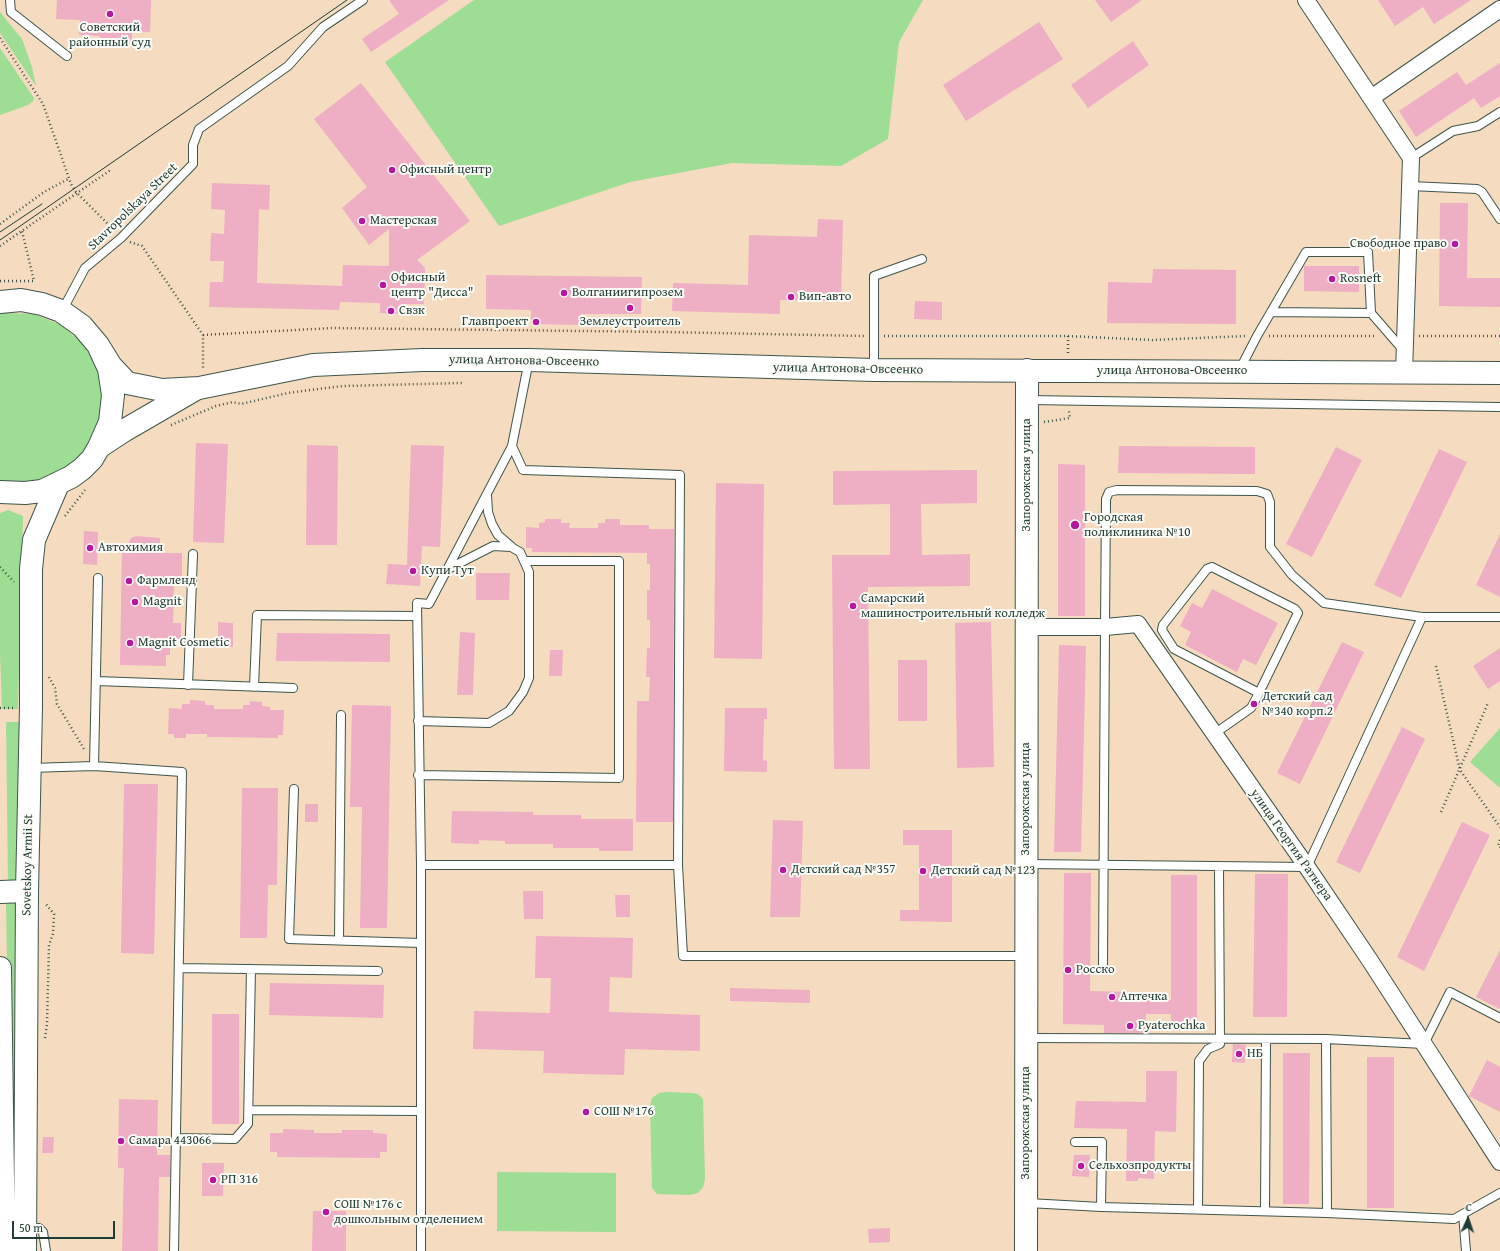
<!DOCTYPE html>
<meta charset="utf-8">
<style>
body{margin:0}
#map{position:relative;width:1500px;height:1251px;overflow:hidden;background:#f5dbbf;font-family:"Gentium Book Plus",serif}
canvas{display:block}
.north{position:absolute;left:1448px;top:1199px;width:40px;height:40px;-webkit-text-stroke:3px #fdfcf7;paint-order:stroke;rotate:3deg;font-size:11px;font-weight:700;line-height:16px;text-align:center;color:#1f3d34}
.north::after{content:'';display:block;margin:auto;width:14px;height:18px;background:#1f3d34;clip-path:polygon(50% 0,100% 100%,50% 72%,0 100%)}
.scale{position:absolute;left:12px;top:1221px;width:103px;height:18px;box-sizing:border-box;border:2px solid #1f3d34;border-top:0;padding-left:5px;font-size:12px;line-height:14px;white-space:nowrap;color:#1f3d34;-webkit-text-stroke:3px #fdfcf7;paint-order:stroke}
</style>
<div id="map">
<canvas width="1500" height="1251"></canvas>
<div class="north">С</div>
<div class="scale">50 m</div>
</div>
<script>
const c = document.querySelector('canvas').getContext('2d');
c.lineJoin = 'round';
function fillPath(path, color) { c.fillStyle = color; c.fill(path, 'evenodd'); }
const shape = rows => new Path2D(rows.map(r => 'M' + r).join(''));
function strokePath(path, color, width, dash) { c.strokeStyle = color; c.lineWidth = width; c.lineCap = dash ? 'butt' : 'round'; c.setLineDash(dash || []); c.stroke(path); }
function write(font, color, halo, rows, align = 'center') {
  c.font = font + ' "Gentium Book Plus",serif'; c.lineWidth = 4; c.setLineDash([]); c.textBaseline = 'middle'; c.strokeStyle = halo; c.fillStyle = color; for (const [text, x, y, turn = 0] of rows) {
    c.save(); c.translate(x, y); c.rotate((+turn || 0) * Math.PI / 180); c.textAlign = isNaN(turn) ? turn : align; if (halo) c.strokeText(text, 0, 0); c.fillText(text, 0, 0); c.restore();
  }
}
const green = shape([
 [474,0,923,0,899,42,888,139,841,166,732,163,630,182,499,226,385,62],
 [0,12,22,39,32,67,36,86,0,33],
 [0,48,34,98,33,101,28,105,0,115],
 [6,313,34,314,61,325,83,343,97,368,103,396,99,424,86,449,66,469,40,482,0,483,0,314],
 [8,510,23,516,18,709,2,709,0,653,0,513],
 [6,722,24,722,26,883,8,883],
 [1500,728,1500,788,1470,762],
 [6,900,26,900,25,1097,9,1099],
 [666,1092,693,1093,698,1094,703,1099,705,1179,703,1187,698,1193,690,1195,657,1194,652,1188,650,1106,652,1098,659,1093],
 [497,1172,616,1173,616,1232,497,1231]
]);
const building = shape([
 [57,0,151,0,150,32,132,31,132,44,100,42,100,36,79,35,80,20,56,19],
 [389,0,449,0,371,52,362,39,399,14],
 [1095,0,1142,0,1111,22],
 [1378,0,1471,0,1434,24,1423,7,1395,26],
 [1039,22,1063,59,966,121,943,85],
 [1133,41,1149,65,1088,108,1071,85],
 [1500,63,1500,96,1481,108,1474,98,1416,137,1399,111,1457,72,1466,85],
 [361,83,470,221,417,260,425,268,424,304,403,304,402,314,380,313,380,303,340,302,339,310,209,307,210,282,223,282,224,261,210,261,211,233,224,234,225,210,211,209,212,183,270,185,269,210,259,209,257,283,342,286,343,265,389,266,389,229,369,245,342,208,367,187,314,119],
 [1440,203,1468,203,1467,278,1500,278,1500,307,1439,306],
 [818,219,843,220,841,301,780,300,780,314,672,311,673,283,748,285,749,235,817,237],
 [1304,266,1359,266,1359,292,1304,291],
 [1153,269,1236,270,1236,324,1107,323,1108,282,1152,283],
 [486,275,642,277,641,314,581,314,581,325,531,324,531,310,486,309],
 [915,301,942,302,942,320,914,319],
 [196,443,228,444,224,543,193,542],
 [307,445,338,446,337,545,306,545],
 [411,445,444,446,440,547,422,546,420,586,386,584,388,564,407,565],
 [1119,446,1255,447,1255,474,1118,473],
 [1336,447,1362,460,1312,557,1286,544],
 [1439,449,1467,462,1401,598,1374,585],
 [1058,464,1085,465,1085,616,1058,616],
 [977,470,977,503,921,504,922,555,970,554,970,586,868,587,870,769,834,769,832,555,890,555,890,504,833,505,833,471],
 [716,483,764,484,762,659,714,658],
 [545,519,561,519,561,523,570,523,569,528,598,528,598,523,605,523,605,519,620,519,620,525,649,525,649,529,674,529,673,822,636,822,637,701,649,701,650,677,646,677,647,648,650,648,650,620,647,620,647,590,650,590,650,564,647,564,647,553,532,552,532,548,526,548,526,527,539,528,539,523,545,522],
 [84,531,98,532,97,565,83,564],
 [1500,534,1500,597,1476,585],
 [136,536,160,538,160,553,182,553,182,582,174,582,173,623,181,623,181,639,170,639,170,655,166,655,166,666,120,665,122,546,127,546,131,538],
 [476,573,510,573,509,600,476,600],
 [1212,589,1278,623,1256,665,1243,659,1237,672,1185,645,1191,632,1180,626,1192,603,1202,608],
 [218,622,233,623,233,647,218,647],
 [991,622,994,767,957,768,955,623],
 [460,632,475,633,473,695,457,695],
 [277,633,390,634,390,662,276,661],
 [1342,642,1364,652,1300,784,1277,773],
 [1059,645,1086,646,1081,852,1054,852],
 [1500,648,1500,681,1488,689,1473,666],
 [550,650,563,650,562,676,549,676],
 [898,660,927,660,927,721,898,721],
 [190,700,205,701,205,705,214,705,214,709,243,709,243,705,250,705,250,701,262,702,262,706,270,707,270,710,284,710,283,735,278,735,278,738,220,737,207,737,207,734,186,734,186,738,174,738,174,734,168,734,169,708,182,709,182,704,190,704],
 [352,705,391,706,387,928,360,928,362,807,350,807],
 [725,708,767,708,767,719,764,719,763,760,767,761,767,772,724,771],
 [1402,727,1425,739,1360,873,1336,862],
 [124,784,158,784,154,954,121,953],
 [242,788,278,788,277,885,268,885,267,938,240,938],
 [305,804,318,804,318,822,305,822],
 [452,811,533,812,533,815,581,815,581,819,633,819,633,851,599,851,599,848,553,848,553,844,505,844,505,841,479,840,479,844,451,843],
 [773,820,803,821,800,917,770,917],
 [1462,822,1490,835,1424,971,1397,957],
 [903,830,952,830,952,922,900,921,900,910,919,910,919,845,903,845],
 [1064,873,1091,873,1090,991,1131,992,1131,1000,1171,1000,1171,875,1197,875,1197,1025,1171,1025,1171,1014,1146,1014,1146,1033,1104,1033,1104,1025,1063,1024],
 [1255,874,1288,874,1287,1017,1253,1017],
 [523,891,543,891,543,919,524,919],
 [615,895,630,895,630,917,616,917],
 [536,936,633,938,632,978,610,977,609,1012,700,1015,700,1051,625,1049,624,1075,543,1073,544,1051,473,1049,474,1011,550,1013,551,978,535,978],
 [1500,950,1500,1009,1476,997],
 [270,983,384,985,383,1018,269,1015],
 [730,988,810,990,810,1003,730,1001],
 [212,1014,239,1014,239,1124,212,1124],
 [1233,1044,1246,1045,1245,1063,1232,1062],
 [1283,1053,1310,1053,1309,1204,1283,1204],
 [1367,1057,1394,1057,1394,1208,1367,1208],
 [1487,1060,1500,1067,1500,1112,1469,1096],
 [1146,1071,1177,1071,1176,1132,1155,1131,1154,1179,1138,1178,1138,1181,1126,1181,1127,1129,1074,1128,1076,1101,1146,1102],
 [119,1099,158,1100,157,1155,170,1155,170,1177,159,1177,158,1251,122,1251,124,1168,118,1168],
 [283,1129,314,1130,314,1133,342,1133,342,1130,373,1130,373,1133,387,1134,387,1152,380,1152,380,1158,277,1157,277,1152,270,1152,270,1133,283,1133],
 [43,1137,54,1137,53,1153,42,1153],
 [1074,1155,1090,1155,1089,1177,1072,1176],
 [202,1163,224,1163,223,1196,202,1196],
 [313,1211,346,1211,346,1251,312,1251],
 [890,1228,890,1242,869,1243,868,1229]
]);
const path = shape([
 [0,38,43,104,71,184,76,192,115,231],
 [0,224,44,192,68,179],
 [130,242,142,246,203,335,203,370],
 [0,246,112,169],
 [0,281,34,281,22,231],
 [203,335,332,328,665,332,865,336],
 [884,336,1068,336,1152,340,1246,336],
 [1068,336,1068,354],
 [1269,336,1376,336],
 [1419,336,1500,336],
 [1044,422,1070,418,1069,411],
 [171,425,216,406,233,402,241,404,288,393,318,389,343,386,462,383],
 [65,516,85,490],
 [0,567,14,582],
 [1436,666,1460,770,1500,827],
 [49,677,55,688,57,704,84,749],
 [0,708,15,708],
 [1441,812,1488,703],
 [1500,840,1498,846,1500,847],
 [45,1038,47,1024,49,945,53,934,54,914,45,903]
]);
const lane = shape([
 [10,0,11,12,67,56],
 [1411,158,1453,131,1478,126,1500,112],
 [1410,186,1477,189,1482,192,1500,219],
 [62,311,85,268,121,238,193,164,193,145,199,129,288,66,323,27,363,0],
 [1271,312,1371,313],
 [1240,369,1257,336,1306,252,1368,252,1371,313,1404,351],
 [874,370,874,276,922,259],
 [1028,400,1500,407],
 [512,446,523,470,680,475,678,865,683,956,1025,956],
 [487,495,488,512,492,524,498,535,512,547],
 [96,681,293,688],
 [188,685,193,554],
 [254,687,257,615,417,616],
 [418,721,489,723,509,711,523,692,529,678,529,572,520,552,511,547,493,546,448,569],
 [1214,734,1251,708,1259,693,1298,613,1295,609,1212,567,1207,569,1163,625,1162,630,1174,649,1259,693],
 [94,766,98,578],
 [30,768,94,766,182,772,174,1251],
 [418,775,619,778,619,561,525,561],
 [294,789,289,939,421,943],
 [1027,864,1307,867,1422,617],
 [421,865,678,865],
 [339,940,341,715],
 [1103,967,1105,627,1106,499,1109,492,1117,490,1257,491,1267,494,1270,502,1270,547,1292,575,1324,603,1422,617,1500,617],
 [179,968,378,971],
 [1028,1038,1326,1039,1327,1213,1454,1219,1500,1193],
 [1326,1039,1424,1044,1450,992,1500,1018],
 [249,1110,421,1111],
 [176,1138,235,1139,248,1124,251,969],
 [1075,1142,1102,1142,1101,1207],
 [1028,1203,1101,1207,1327,1213],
 [1198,1209,1199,1061,1208,1049,1220,1044,1219,867],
 [1265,1211,1266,1040],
 [1463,1214,1466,1251],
 [25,1227,39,1228,43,1232,46,1251],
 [421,1251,421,865,417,603,429,604,512,446,529,360]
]);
const street = shape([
 [1306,0,1411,158,1404,373],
 [1371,98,1500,9],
 [1027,627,1105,627,1138,624,1307,867,1369,959,1500,1162]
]);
const secondary = shape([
 [0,302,21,300,42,304,61,311,82,326,98,345,109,369,113,395,110,422,99,447,92,459,82,469,71,477,42,491,25,493,0,492],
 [98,345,111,366,127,383,162,390,199,388,313,365,422,360,529,360,874,370,1500,373],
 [99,447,125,430,194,390],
 [0,892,27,891],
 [0,968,4,1251],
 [25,1251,27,891,31,707,31,569,34,540,58,484],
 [1026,1251,1027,370]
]);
const tram = shape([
 [0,232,42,204],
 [0,240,347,0]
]);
const markers = [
 [110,14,4,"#b5179e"],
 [392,170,4,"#b5179e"],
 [362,221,4,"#b5179e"],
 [1455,244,4,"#b5179e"],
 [1332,279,4,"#b5179e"],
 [383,285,4,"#b5179e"],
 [564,293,4,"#b5179e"],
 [791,297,4,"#b5179e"],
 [630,308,4,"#b5179e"],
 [391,311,4,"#b5179e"],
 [536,322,4,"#b5179e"],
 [1075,525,5,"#b5179e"],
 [90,548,4,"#b5179e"],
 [413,571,4,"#b5179e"],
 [129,581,4,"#b5179e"],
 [135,602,4,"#b5179e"],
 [853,606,4,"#b5179e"],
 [130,643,4,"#b5179e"],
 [1254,704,4,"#b5179e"],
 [783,870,4,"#b5179e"],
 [923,871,4,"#b5179e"],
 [1068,970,4,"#b5179e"],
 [1112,997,4,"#b5179e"],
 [1130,1026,4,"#b5179e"],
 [1239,1054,4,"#b5179e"],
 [586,1112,4,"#b5179e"],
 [121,1141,4,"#b5179e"],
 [1081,1166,4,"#b5179e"],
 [213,1180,4,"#b5179e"],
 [326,1212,4,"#b5179e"]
];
const poiNames = [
 ["Советский",110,28,"center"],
 ["районный суд",110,43,"center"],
 ["Офисный центр",400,170],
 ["Мастерская",370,221],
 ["Свободное право",1447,244,"right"],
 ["Офисный",391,278],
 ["центр \"Дисса\"",391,293],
 ["Rosneft",1340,279],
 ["Волганиигипрозем",572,293],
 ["Вип-авто",799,297],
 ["Свзк",399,311],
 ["Главпроект",528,322,"right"],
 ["Землеустроитель",630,322,"center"],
 ["Городская",1084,518],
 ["поликлиника №10",1084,533],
 ["Автохимия",98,548],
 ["Купи Тут",421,571],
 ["Фармленд",137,581],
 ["Самарский",861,599],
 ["машиностроительный колледж",861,614],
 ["Magnit",143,602],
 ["Magnit Cosmetic",138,643],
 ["Детский сад",1262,697],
 ["№340 корп.2",1262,712],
 ["Детский сад №357",791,870],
 ["Детский сад №123",931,871],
 ["Росско",1076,970],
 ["Аптечка",1120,997],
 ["Pyaterochka",1138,1026],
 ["НБ",1247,1054],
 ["СОШ №176",594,1112],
 ["Самара 443066",129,1141],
 ["Сельхозпродукты",1089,1166],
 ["РП 316",221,1180],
 ["СОШ №176 с",334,1205],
 ["дошкольным отделением",334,1220]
];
const streetNames = [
 ["Stavropolskaya Street",133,207,-44],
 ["улица Антонова-Овсеенко",524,361,1],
 ["улица Антонова-Овсеенко",848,369,1],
 ["улица Антонова-Овсеенко",1172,371],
 ["Запорожская улица",1027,475,-90],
 ["Запорожская улица",1026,799,-90],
 ["улица Георгия Ратнера",1291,845,55],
 ["Sovetskoy Armii St",28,865,-89],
 ["Запорожская улица",1026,1123,-90]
];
fillPath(green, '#9ddd94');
fillPath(building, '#eeaec3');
strokePath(lane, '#3f5549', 10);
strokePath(street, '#3f5549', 18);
strokePath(secondary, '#3f5549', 24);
strokePath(path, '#3f5549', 2.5, [1, 3]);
strokePath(lane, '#fff', 8);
strokePath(street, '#fff', 16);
strokePath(secondary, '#fff', 22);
strokePath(tram, '#1f3d34', 1);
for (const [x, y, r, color] of markers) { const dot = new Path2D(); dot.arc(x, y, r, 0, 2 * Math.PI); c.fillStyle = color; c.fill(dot); strokePath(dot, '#fdfcf7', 1.5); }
write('13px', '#1f3d34', '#fdfcf7', poiNames, 'left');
write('13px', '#1f3d34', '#fdfcf7', streetNames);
</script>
